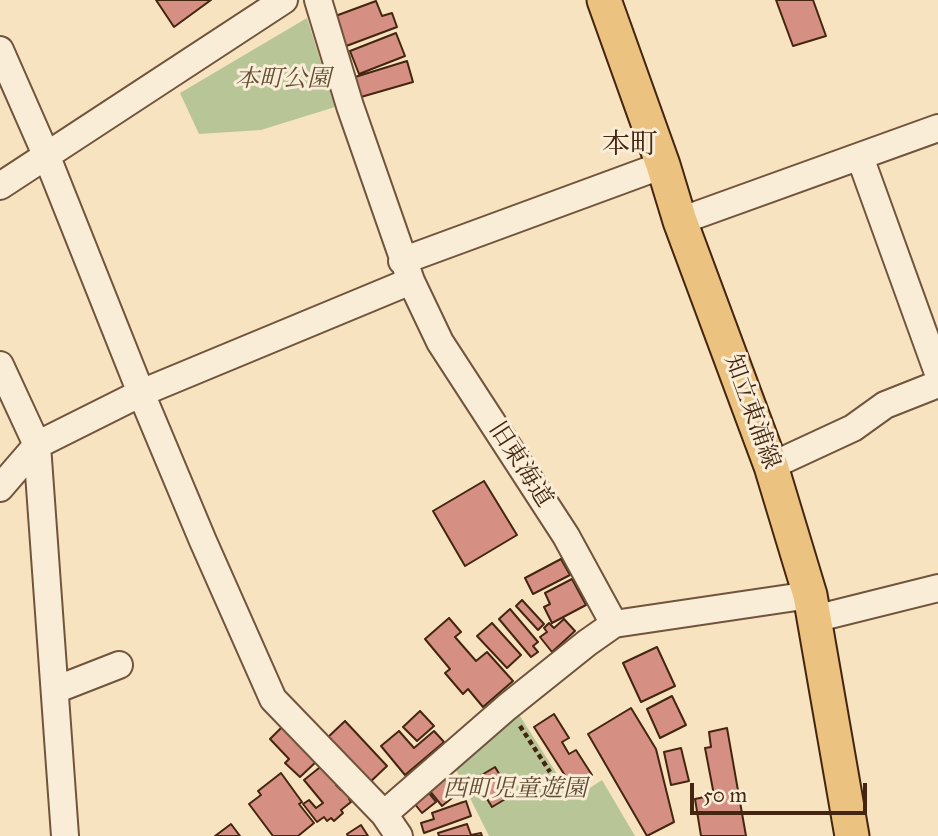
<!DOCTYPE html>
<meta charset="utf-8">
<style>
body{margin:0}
#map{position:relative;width:938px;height:836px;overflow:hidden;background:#f8e3c1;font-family:"IM FELL Great Primer",serif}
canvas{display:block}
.scale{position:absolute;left:690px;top:783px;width:177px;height:32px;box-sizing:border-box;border:4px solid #432510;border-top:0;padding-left:9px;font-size:21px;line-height:24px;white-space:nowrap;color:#432510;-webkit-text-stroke:5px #faedd7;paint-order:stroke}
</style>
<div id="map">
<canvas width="938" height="836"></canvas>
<div class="scale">50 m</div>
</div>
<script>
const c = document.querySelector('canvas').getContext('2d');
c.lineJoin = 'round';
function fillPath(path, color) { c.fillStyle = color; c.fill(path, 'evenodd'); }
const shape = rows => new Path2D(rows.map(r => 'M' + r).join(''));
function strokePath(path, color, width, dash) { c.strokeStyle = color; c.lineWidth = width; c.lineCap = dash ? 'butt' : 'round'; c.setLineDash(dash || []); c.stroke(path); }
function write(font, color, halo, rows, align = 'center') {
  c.font = font + ' "IM FELL Great Primer","Noto Serif JP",serif'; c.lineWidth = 6; c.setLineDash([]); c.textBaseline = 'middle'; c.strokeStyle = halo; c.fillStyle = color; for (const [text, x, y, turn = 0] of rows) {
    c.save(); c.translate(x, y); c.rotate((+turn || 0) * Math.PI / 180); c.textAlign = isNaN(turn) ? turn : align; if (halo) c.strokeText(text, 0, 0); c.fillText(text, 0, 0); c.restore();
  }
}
const green = shape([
 [307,18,335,107,261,130,199,134,180,93],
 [518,713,573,799,602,780,635,836,489,836,454,766]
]);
const building = shape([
 [156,0,211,0,174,27,156,0],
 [776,0,813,0,826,36,793,46,776,0],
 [376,1,382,16,392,13,397,27,341,48,330,18,376,1],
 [396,33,405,56,359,74,350,51,396,33],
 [407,61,413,82,361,97,355,77,407,61],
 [484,481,517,535,465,566,433,511,484,481],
 [561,559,570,575,533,594,525,578,561,559],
 [572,579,586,605,552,623,544,607,550,604,545,593,572,579],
 [522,600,544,624,538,630,516,606,522,600],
 [510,609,538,642,533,646,538,652,531,657,499,619,510,609],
 [449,618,461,632,455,637,476,661,487,652,513,681,483,707,468,689,463,694,445,673,450,669,425,639,449,618],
 [564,619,575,631,552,652,540,637,547,632,544,628,549,623,554,628,564,619],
 [492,623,521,655,507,668,477,636,492,623],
 [657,647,675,686,641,702,623,663,657,647],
 [672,696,686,725,660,738,647,709,672,696],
 [631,708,656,749,674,822,647,836,588,734,631,708],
 [420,711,434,726,417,741,403,727,420,711],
 [554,714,569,738,562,742,569,754,576,750,592,775,573,788,534,727,554,714],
 [345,721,387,766,367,785,325,740,345,721],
 [283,726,317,761,300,777,285,763,289,759,270,739,283,726],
 [727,728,746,836,701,836,695,799,714,795,705,748,711,747,709,732,727,728],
 [399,731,414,748,434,731,444,742,405,775,381,746,399,731],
 [681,748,689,781,671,785,664,752,681,748],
 [324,764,339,783,336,785,341,790,344,788,351,797,349,799,351,802,341,810,343,813,334,821,331,818,327,821,324,817,317,822,303,804,309,800,316,808,323,803,304,780,324,764],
 [495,767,512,795,492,807,475,779,495,767],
 [281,773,302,802,299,804,314,823,298,836,273,836,249,804,261,795,258,791,281,773],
 [449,773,462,790,442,806,429,790,449,773],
 [428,792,436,802,422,813,414,803,428,792],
 [466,801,471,816,424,833,421,823,434,819,432,813,466,801],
 [231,824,240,836,215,836,231,824],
 [467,824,471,835,481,833,482,836,439,836,438,833,467,824],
 [361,825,368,836,348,836,347,834,361,825]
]);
const path = shape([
 [520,726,550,772]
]);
const minor = shape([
 [318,0,350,106,411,281,440,342,566,536,614,624],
 [0,50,47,157,141,393,203,541,273,699,384,814,399,836],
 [860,157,938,373],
 [0,186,284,0],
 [680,221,938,128],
 [402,261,663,165],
 [0,365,37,445,65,836],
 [771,466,853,428,885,405,938,384],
 [0,488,37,445,141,393,411,281],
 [814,619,938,588],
 [55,690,119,665],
 [384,814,507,707,587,643,614,624,810,595]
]);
const major = shape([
 [604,0,663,165,680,221,771,466,810,595,852,836]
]);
const parkNames = [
 ["本町公園",283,80],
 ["西町児童遊園",515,790]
];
const streetNames = [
 ["知立東浦線",751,412,70],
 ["旧東海道",520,465,57]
];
const quarterNames = [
 ["本町",630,146]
];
fillPath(green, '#b8c597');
fillPath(building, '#d69083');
strokePath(building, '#432510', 2);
strokePath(minor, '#70543c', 30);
strokePath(major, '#432510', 37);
strokePath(path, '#432510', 4.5, [5, 3.5]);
strokePath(minor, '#faedd7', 26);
strokePath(major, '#ecc280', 33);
write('italic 24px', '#604d32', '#faedd7', parkNames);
write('24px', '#432510', '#faedd7', streetNames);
write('28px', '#432510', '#faedd7', quarterNames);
</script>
